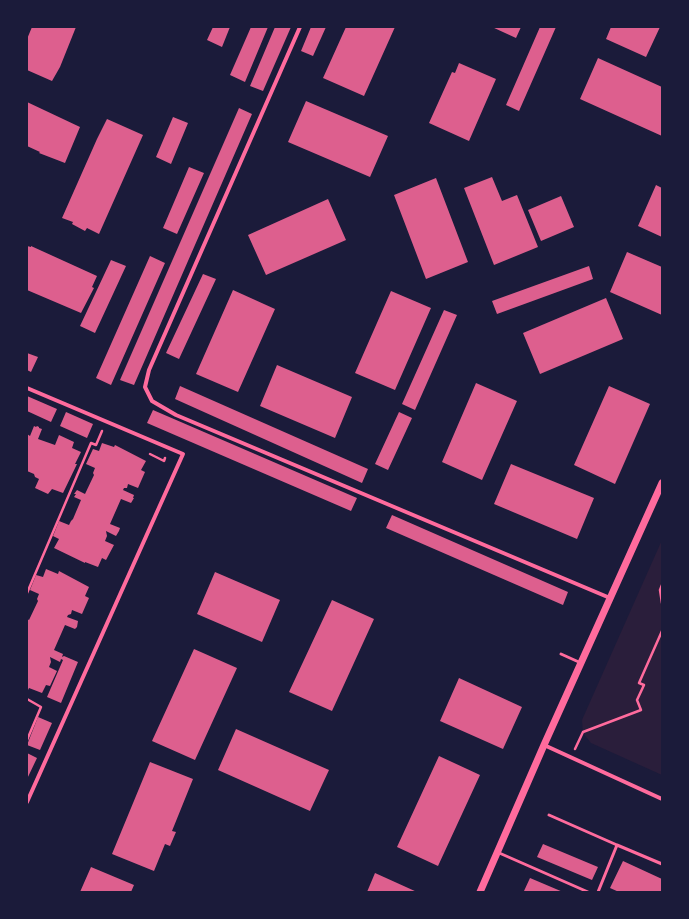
<!DOCTYPE html>
<style>
body{margin:0}
#map{position:relative;width:689px;height:919px;overflow:hidden;background:#1b1b3a;font-family:Ubuntu,sans-serif}
canvas{display:block}
.frame{position:absolute;inset:0;border:28px solid #1b1b3a;pointer-events:none}
</style>
<div id="map">
<canvas width="689" height="919"></canvas>
<div class="frame"></div>
</div>
<script>
const c = document.querySelector('canvas').getContext('2d');
c.lineJoin = 'round';
function fillPath(path, color) { c.fillStyle = color; c.fill(path, 'evenodd'); }
const shape = rows => new Path2D(rows.map(r => 'M' + r).join(''));
function strokePath(path, color, width, dash) { c.strokeStyle = color; c.lineWidth = width; c.lineCap = dash ? 'butt' : 'round'; c.setLineDash(dash || []); c.stroke(path); }
const green = shape([
 [662,540,662,775,591,743,583,733,582,720]
]);
const building = shape([
 [32,27,76,27,60,67,52,81,27,70,27,39],
 [213,27,230,27,222,47,207,40],
 [251,27,268,27,245,82,230,75],
 [275,27,291,27,263,91,250,86],
 [311,27,326,27,313,56,301,51],
 [346,27,395,27,364,96,323,78],
 [492,27,521,27,516,38],
 [540,27,556,27,519,111,506,105],
 [611,27,660,27,646,57,606,39],
 [598,58,662,87,662,136,580,99],
 [459,63,496,79,469,141,429,123,452,72,455,73],
 [306,101,388,136,370,177,288,142],
 [27,102,80,127,65,163,39,153,40,152,27,146],
 [239,108,252,114,134,385,120,380],
 [173,117,188,123,171,164,156,157],
 [107,119,143,135,99,234,87,228,85,231,72,224,73,222,62,218,97,139],
 [189,167,204,173,177,234,163,228],
 [492,177,502,201,517,195,538,247,494,265,464,188],
 [436,178,468,262,426,279,394,195],
 [656,185,662,188,662,237,638,226],
 [561,196,574,227,541,241,528,210],
 [328,199,346,240,266,275,248,235],
 [27,246,31,247,31,246,97,276,92,287,94,288,81,313,27,290],
 [627,252,662,267,662,315,610,292],
 [150,256,165,263,111,385,96,378],
 [111,260,126,266,95,333,80,326],
 [589,266,593,279,497,314,492,301],
 [203,274,216,279,179,359,166,353],
 [233,290,275,309,238,392,196,374],
 [391,291,431,308,395,390,355,373],
 [606,298,623,339,540,374,523,333],
 [444,310,457,315,415,410,402,404],
 [27,353,38,357,31,372,27,370],
 [277,365,352,397,335,438,260,406],
 [476,383,517,401,482,480,442,462],
 [180,386,368,469,362,483,175,399],
 [609,386,650,404,615,484,574,465],
 [27,396,57,409,51,422,27,411],
 [153,410,357,498,351,511,147,423],
 [66,412,93,424,87,438,60,426],
 [399,412,412,418,388,470,375,464],
 [34,426,36,427,37,426,39,427,39,428,42,429,38,439,55,445,59,435,74,442,72,448,81,452,75,464,77,464,63,493,52,489,48,494,35,488,39,479,35,477,34,474,27,471,27,434,30,436],
 [102,443,114,447,115,445,146,461,141,470,145,472,138,488,128,484,127,488,124,488,123,490,134,495,133,498,134,498,131,503,121,499,110,524,120,528,119,531,116,536,106,531,107,536,105,541,114,545,106,560,102,558,98,567,85,562,85,563,54,548,59,539,53,536,59,521,69,525,71,521,73,519,81,500,74,497,76,494,74,494,77,490,85,494,94,475,93,473,95,468,86,464,93,449,99,451],
 [511,464,594,498,577,539,494,504],
 [392,515,568,592,563,605,386,528],
 [46,569,58,574,59,571,89,587,85,596,89,598,82,614,72,610,71,614,68,615,67,617,78,621,77,627,75,629,65,625,54,650,63,654,62,657,64,656,78,662,61,703,47,697,63,660,61,659,60,662,50,657,51,662,49,667,57,671,50,686,46,685,42,693,29,688,28,690,27,689,27,619,29,620,38,601,37,599,39,594,30,590,36,575,43,577],
 [215,572,280,600,262,642,197,614],
 [332,600,374,619,332,711,289,692],
 [194,649,237,668,195,760,152,741],
 [459,678,522,707,503,749,440,721],
 [38,717,52,723,40,750,27,745],
 [236,729,329,770,310,811,218,770],
 [27,753,37,758,27,779],
 [439,756,480,775,438,866,397,847],
 [150,762,193,779,172,831,176,832,170,846,165,844,154,871,112,854],
 [543,844,598,867,592,880,537,857],
 [623,861,662,879,662,892,619,892,610,888],
 [91,867,134,885,131,892,80,892],
 [375,873,417,892,367,892],
 [530,878,563,892,527,892,524,891]
]);
const path = shape([
 [150,454,164,461,165,458],
 [662,585,660,590,662,603],
 [27,593,91,443,96,445,102,431],
 [27,699,41,707,27,740],
 [575,749,583,732,641,710,637,700,644,685,639,683,662,631]
]);
const service = shape([
 [561,654,581,663],
 [549,815,617,845],
 [497,852,588,892],
 [598,892,617,845,662,864]
]);
const minor = shape([
 [300,27,149,370,145,387,152,401,176,415,610,598],
 [27,388,183,454,27,802],
 [544,745,662,799]
]);
const tertiary = shape([
 [480,892,544,745,662,483]
]);
fillPath(green, '#2a1e3b');
fillPath(building, '#dd5f8e');
strokePath(path, '#ff6b9d', 2.5);
strokePath(service, '#ff6b9d', 3);
strokePath(minor, '#ff6b9d', 4);
strokePath(tertiary, '#ff6b9d', 7);
</script>
